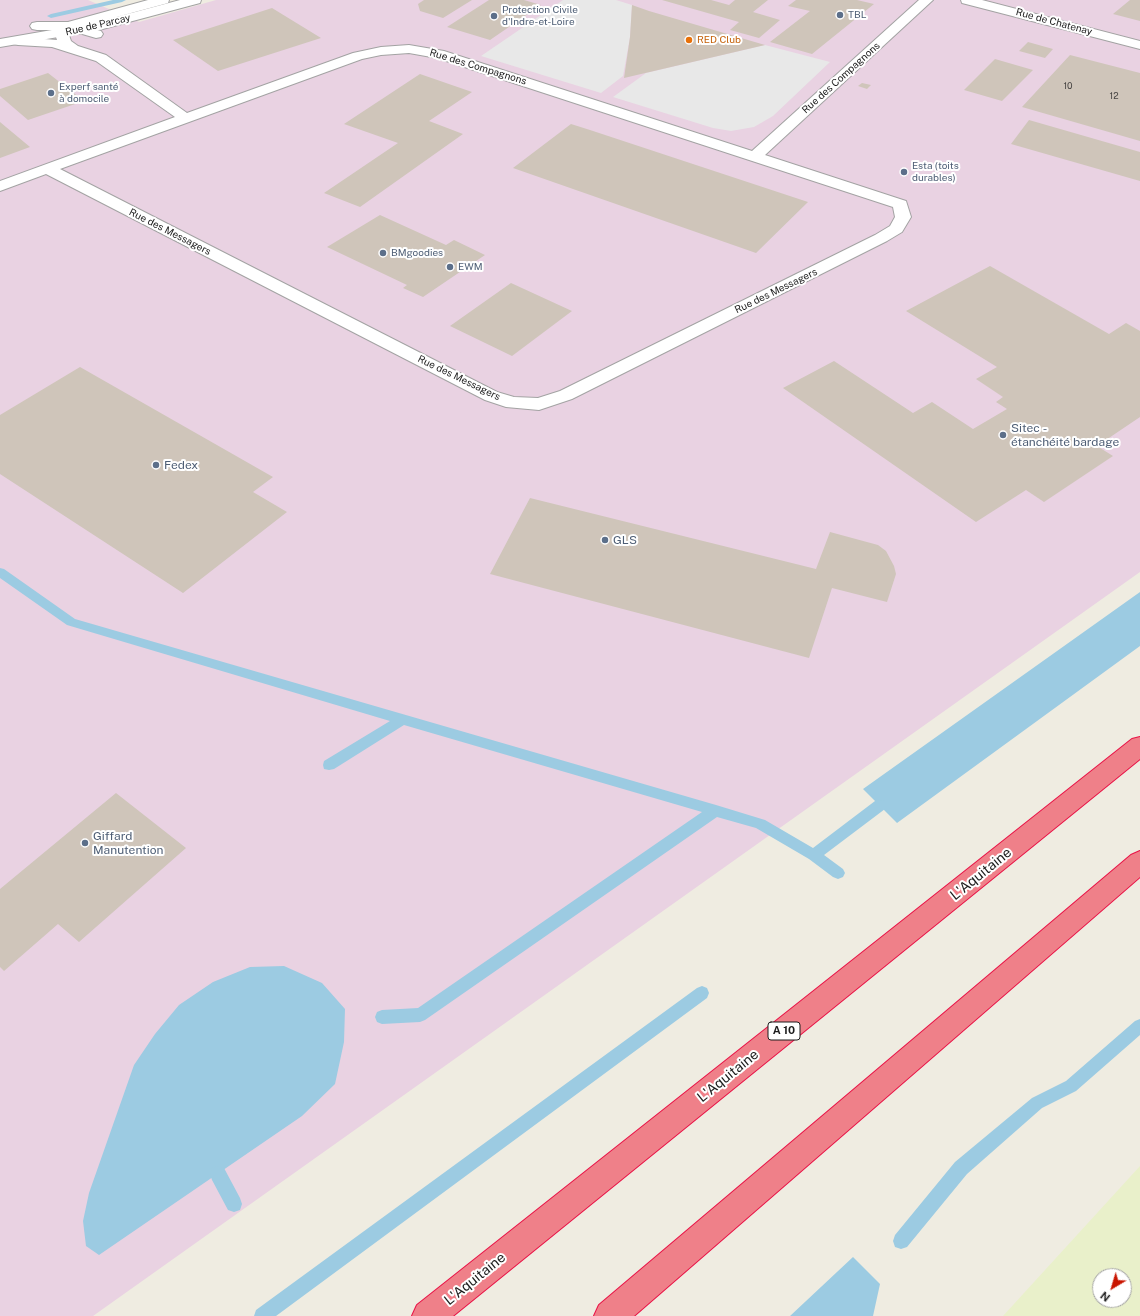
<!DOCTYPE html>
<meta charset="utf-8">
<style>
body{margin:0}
#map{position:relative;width:1140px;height:1316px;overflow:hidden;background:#efece1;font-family:"Public Sans",sans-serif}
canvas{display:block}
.north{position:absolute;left:1092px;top:1268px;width:40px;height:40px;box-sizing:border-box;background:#fff;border:1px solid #a4a4a4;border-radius:50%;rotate:218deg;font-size:11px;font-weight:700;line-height:16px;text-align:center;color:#1c1c1c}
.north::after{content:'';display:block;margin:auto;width:14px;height:18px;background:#c91500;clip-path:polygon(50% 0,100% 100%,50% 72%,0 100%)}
</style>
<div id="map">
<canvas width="1140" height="1316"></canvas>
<div class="north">N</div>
</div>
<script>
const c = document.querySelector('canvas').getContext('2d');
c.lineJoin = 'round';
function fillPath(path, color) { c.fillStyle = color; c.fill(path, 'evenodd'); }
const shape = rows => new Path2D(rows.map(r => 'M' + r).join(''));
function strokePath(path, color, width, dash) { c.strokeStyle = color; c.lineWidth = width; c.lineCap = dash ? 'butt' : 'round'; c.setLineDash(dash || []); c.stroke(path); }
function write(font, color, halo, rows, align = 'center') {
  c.font = font + ' "Public Sans",sans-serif'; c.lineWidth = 4; c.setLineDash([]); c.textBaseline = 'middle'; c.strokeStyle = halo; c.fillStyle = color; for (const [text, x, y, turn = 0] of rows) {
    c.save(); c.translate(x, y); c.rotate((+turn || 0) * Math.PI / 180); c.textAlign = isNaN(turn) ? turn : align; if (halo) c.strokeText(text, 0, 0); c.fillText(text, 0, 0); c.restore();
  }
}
const industrial = shape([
 [0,0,88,0,139,22,216,0,1140,0,1140,572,93,1316,0,1316]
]);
const farmland = shape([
 [1140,1166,1140,1316,1003,1316],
 [1100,1276,1124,1276,1124,1300,1100,1300]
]);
const parking = shape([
 [563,0,616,0,632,5,630,37,623,76,601,93,481,56],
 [765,45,830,62,773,116,754,127,731,131,713,128,613,97,646,73]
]);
const water = shape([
 [1140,592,1140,646,897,823,863,789],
 [284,966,322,983,345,1009,344,1042,335,1084,302,1116,99,1255,86,1246,83,1221,89,1193,134,1065,155,1034,179,1005,213,982,250,967],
 [853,1257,880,1284,873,1316,790,1316]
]);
const stream = shape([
 [113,0,126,0,122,2,51,18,47,16,51,14,113,0],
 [0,568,4,569,75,619,716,805,765,820,813,848,875,801,880,800,885,801,887,805,885,809,824,855,843,869,845,873,843,877,838,879,833,877,809,859,756,828,717,817,425,1020,420,1022,382,1024,377,1022,375,1017,377,1012,382,1010,418,1008,702,812,404,725,334,769,329,770,324,769,323,765,324,761,390,721,67,625,0,578,0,568],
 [702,986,707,988,709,993,707,998,276,1316,254,1316,256,1310,697,988,702,986],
 [1140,1019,1140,1035,1076,1091,1042,1108,967,1174,907,1247,901,1249,895,1247,893,1241,895,1235,955,1162,1032,1098,1066,1081,1135,1021,1140,1019],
 [218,1166,224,1168,240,1198,242,1204,240,1210,234,1212,228,1210,212,1180,210,1174,212,1168,218,1166]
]);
const building = shape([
 [424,0,472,0,443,18,420,11,418,4],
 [489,0,524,0,541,5,490,40,447,27],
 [662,0,711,0,729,5,735,0,768,0,753,12,780,20,759,38,730,30,739,22],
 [796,0,857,0,874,4,812,54,770,42,810,11,788,6],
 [1130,0,1140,0,1140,21,1113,14],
 [632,5,649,11,765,45,624,78,630,37],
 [272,8,321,38,218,71,173,40],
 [1028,42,1053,49,1045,58,1019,51],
 [1070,55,1140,73,1140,141,1022,107],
 [995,59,1033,70,1002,101,964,90],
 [48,73,84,101,28,120,0,96,0,89],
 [420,74,472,92,429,121,463,134,360,207,324,193,398,143,344,124],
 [862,83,871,85,867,89,858,86],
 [1029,120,1140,152,1140,181,1011,144],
 [0,122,30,147,0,158],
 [571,124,590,130,808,202,756,253,513,168],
 [380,215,446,245,454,240,485,255,423,297,403,288,407,285,327,247],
 [990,266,1109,334,1126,323,1140,331,1140,417,1097,446,1113,456,1044,502,1026,490,976,522,783,388,834,361,913,413,932,402,973,429,1007,409,996,402,1003,397,976,379,997,367,906,311],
 [511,283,572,311,512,356,450,326],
 [80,367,273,477,253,492,287,512,183,593,0,474,0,415],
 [530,498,816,569,830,532,878,545,886,551,894,566,896,574,887,602,832,588,809,658,490,574],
 [116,793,186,848,79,942,58,924,4,971,0,967,0,889]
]);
const minor = shape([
 [148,0,169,0,168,3,83,26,101,31,103,34,101,37,96,38,72,31,69,35,71,41,78,46,106,55,187,113,353,53,381,47,409,45,444,51,752,151,919,0,933,0,765,155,906,201,911,217,902,232,887,241,572,399,539,410,506,407,485,400,46,174,0,191,0,181,175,117,96,61,52,47,18,45,13,44,11,41,13,38,18,37,57,40,55,34,59,30,37,30,32,29,30,26,32,23,37,22,68,22,148,0],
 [409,53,437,58,893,207,895,217,890,226,875,235,560,391,538,398,514,397,497,392,60,169,362,59,381,55,409,53],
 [961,0,982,0,1140,41,1140,49,962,3,961,0]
]);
const tertiary = shape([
 [180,0,201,0,200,3,99,30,0,47,0,39,98,22,180,0]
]);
const motorway = shape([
 [1140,737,1140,759,453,1316,412,1316,417,1305,1132,739,1140,737],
 [1140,851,1140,877,634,1316,594,1316,599,1305,1131,855,1140,851]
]);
const markers = [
 [840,15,4,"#5c6f8a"],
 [494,16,4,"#5c6f8a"],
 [689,40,4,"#e8710a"],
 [51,93,4,"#5c6f8a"],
 [904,172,4,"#5c6f8a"],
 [383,253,4,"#5c6f8a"],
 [450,267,4,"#5c6f8a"],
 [1003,435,4,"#5c6f8a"],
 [156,465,4,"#5c6f8a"],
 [605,540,4,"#5c6f8a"],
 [85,843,4,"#5c6f8a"]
];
const farNumbernames = [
 ["10",1068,86],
 ["12",1114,96]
];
const farServicenames = [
 ["Protection Civile",502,10],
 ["d'Indre-et-Loire",502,22],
 ["TBL",848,15],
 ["Experf santé",59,87],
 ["à domocile",59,99],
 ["Esta (toits",912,166],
 ["durables)",912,178],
 ["BMgoodies",391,253],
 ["EWM",458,267]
];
const farStreetnames = [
 ["Rue de Chatenay",1054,22,15],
 ["Rue de Parcay",98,25,-13],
 ["Rue des Compagnons",478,67,17],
 ["Rue des Compagnons",841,78,-42],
 ["Rue des Messagers",170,232,27],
 ["Rue des Messagers",776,291,-26],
 ["Rue des Messagers",459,378,26]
];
const farFoodnames = [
 ["RED Club",697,40]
];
const shields = [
 [784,1031,32]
];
const shieldNames = [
 ["A 10",784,1031]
];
const serviceNames = [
 ["Sitec -",1011,428],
 ["étanchéité bardage",1011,442],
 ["Fedex",164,465],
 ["GLS",613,540],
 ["Giffard",93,836],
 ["Manutention",93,850]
];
const nearStreetnames = [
 ["L'Aquitaine",981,874,-39],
 ["L'Aquitaine",728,1076,-39],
 ["L'Aquitaine",475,1279,-39]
];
fillPath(industrial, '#e9d2e2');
fillPath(farmland, '#e9f0ca');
fillPath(parking, '#e8e8e8');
fillPath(water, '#9ccbe2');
fillPath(stream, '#9ccbe2');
fillPath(building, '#cfc5ba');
strokePath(minor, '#a3a3a3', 2);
strokePath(tertiary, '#a3a3a3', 2);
strokePath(motorway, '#e91246', 2);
fillPath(minor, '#fff');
fillPath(tertiary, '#fff');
fillPath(motorway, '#ef8089');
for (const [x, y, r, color] of markers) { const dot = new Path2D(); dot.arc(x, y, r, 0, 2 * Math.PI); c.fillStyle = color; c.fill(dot); strokePath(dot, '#fff', 1.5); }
write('9px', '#494644', null, farNumbernames);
write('10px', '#4e5e75', '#fff', farServicenames, 'left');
write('10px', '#1c1c1c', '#fff', farStreetnames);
write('10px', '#c56008', '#fff', farFoodnames, 'left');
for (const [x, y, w] of shields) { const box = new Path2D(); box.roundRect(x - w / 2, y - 9, w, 18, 3); c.fillStyle = '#fff'; c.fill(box); strokePath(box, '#1c1c1c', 1); }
write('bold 11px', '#1c1c1c', null, shieldNames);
write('12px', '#4e5e75', '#fff', serviceNames, 'left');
write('14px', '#1c1c1c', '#fff', nearStreetnames);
</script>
